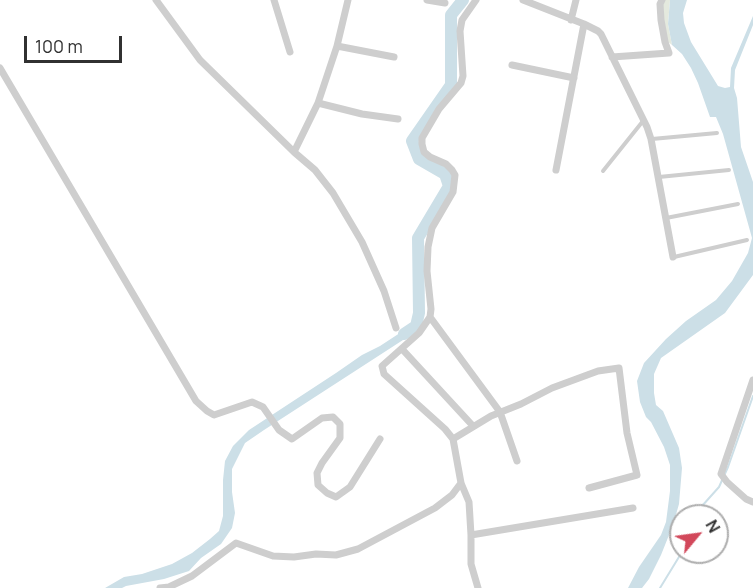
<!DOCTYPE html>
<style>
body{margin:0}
#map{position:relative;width:753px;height:588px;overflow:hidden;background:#fff;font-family:Manrope,sans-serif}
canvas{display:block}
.north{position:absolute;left:669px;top:504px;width:60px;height:60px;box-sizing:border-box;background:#fff;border:2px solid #adadad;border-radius:50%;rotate:61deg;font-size:16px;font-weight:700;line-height:24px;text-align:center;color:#313131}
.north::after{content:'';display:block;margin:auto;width:21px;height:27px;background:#d2485b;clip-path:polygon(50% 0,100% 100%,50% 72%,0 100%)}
.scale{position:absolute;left:24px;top:36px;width:98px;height:27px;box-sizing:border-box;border:3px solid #313131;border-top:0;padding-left:8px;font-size:18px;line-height:21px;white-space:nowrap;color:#313131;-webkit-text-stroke:4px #fff;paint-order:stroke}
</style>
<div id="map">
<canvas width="753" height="588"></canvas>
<div class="north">N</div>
<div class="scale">100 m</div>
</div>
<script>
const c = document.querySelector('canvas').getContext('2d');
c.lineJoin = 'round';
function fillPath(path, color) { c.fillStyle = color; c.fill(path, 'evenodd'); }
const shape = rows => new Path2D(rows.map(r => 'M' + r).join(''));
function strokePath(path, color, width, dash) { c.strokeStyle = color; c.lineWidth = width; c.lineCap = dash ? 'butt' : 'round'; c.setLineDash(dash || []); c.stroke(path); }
const green = shape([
 [664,0,670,0,668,24,672,45,667,41,664,25,662,5]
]);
const water = shape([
 [670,0,687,0,683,13,684,23,691,42,718,86,725,88,730,87,731,68,753,16,753,25,735,70,734,88,737,98,741,147,753,182,753,275,725,313,661,358,654,374,654,393,656,405,663,411,679,448,682,468,679,504,673,525,661,555,649,579,642,588,628,588,639,567,661,535,666,522,670,491,670,465,664,447,651,422,646,417,640,402,637,381,644,363,666,339,686,321,716,300,732,281,748,253,752,238,723,134,716,117,710,117,698,83,691,68,682,54,672,45,668,24],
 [416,326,413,332,403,340,264,430,245,443,232,469,232,492,235,513,232,528,221,544,201,558,189,571,164,579,126,586,122,588,105,588,124,577,142,574,172,564,192,553,210,539,219,531,223,516,223,480,225,461,233,446,249,430,336,373,362,355,380,346,409,327]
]);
const stream = shape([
 [698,516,702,506,719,487,728,467,753,396],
 [660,588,682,552]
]);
const river = shape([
 [404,334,416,326,419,313,418,238,449,186,445,174,419,159,412,141,451,85,451,15,463,0]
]);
const lane = shape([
 [652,139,717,133],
 [603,171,643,121],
 [659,177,729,170],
 [666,218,738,204],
 [674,257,747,240]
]);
const street = shape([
 [156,0,200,60,294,152,315,170,333,193,362,242,384,291,396,328],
 [274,0,290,52],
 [427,0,445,3],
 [476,0,462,20,460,31,463,76,461,83,439,109,422,138,422,144,424,152,430,157,446,164,452,170,455,175,453,192,432,228,428,247,427,271,431,309,430,317,419,333,382,366,384,374,445,429,453,439,461,483,469,502,471,535,471,564,478,588],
 [523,0,584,24,598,31,601,34,647,127,651,139,673,257],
 [571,20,576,0],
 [337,46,394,57],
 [612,57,669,53,665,42,661,20,660,4,662,0],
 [512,65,574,78],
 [0,68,196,401,207,411,214,415,252,402,263,407,279,430,292,439,322,418,333,417,340,424,340,438,322,463,317,473,318,485,327,493,336,497,350,487,380,439],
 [318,103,362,114,398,119],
 [294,152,318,103,337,46,348,0],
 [556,170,584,24],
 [430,317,500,412,517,461],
 [402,349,473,426],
 [753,380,721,474,727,482,746,499,753,502],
 [453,439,491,416,521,404,552,388,598,371,619,368,627,433,637,475,589,488],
 [471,535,633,508],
 [160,588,169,587,192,576,236,543,273,556,294,557,316,554,336,555,358,549,435,508,452,495,461,483]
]);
fillPath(green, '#e4e9de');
fillPath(water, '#ccdfe7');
strokePath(stream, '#ccdfe7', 2);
strokePath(river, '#ccdfe7', 12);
strokePath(lane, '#cecece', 4);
strokePath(street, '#cecece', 7);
</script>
